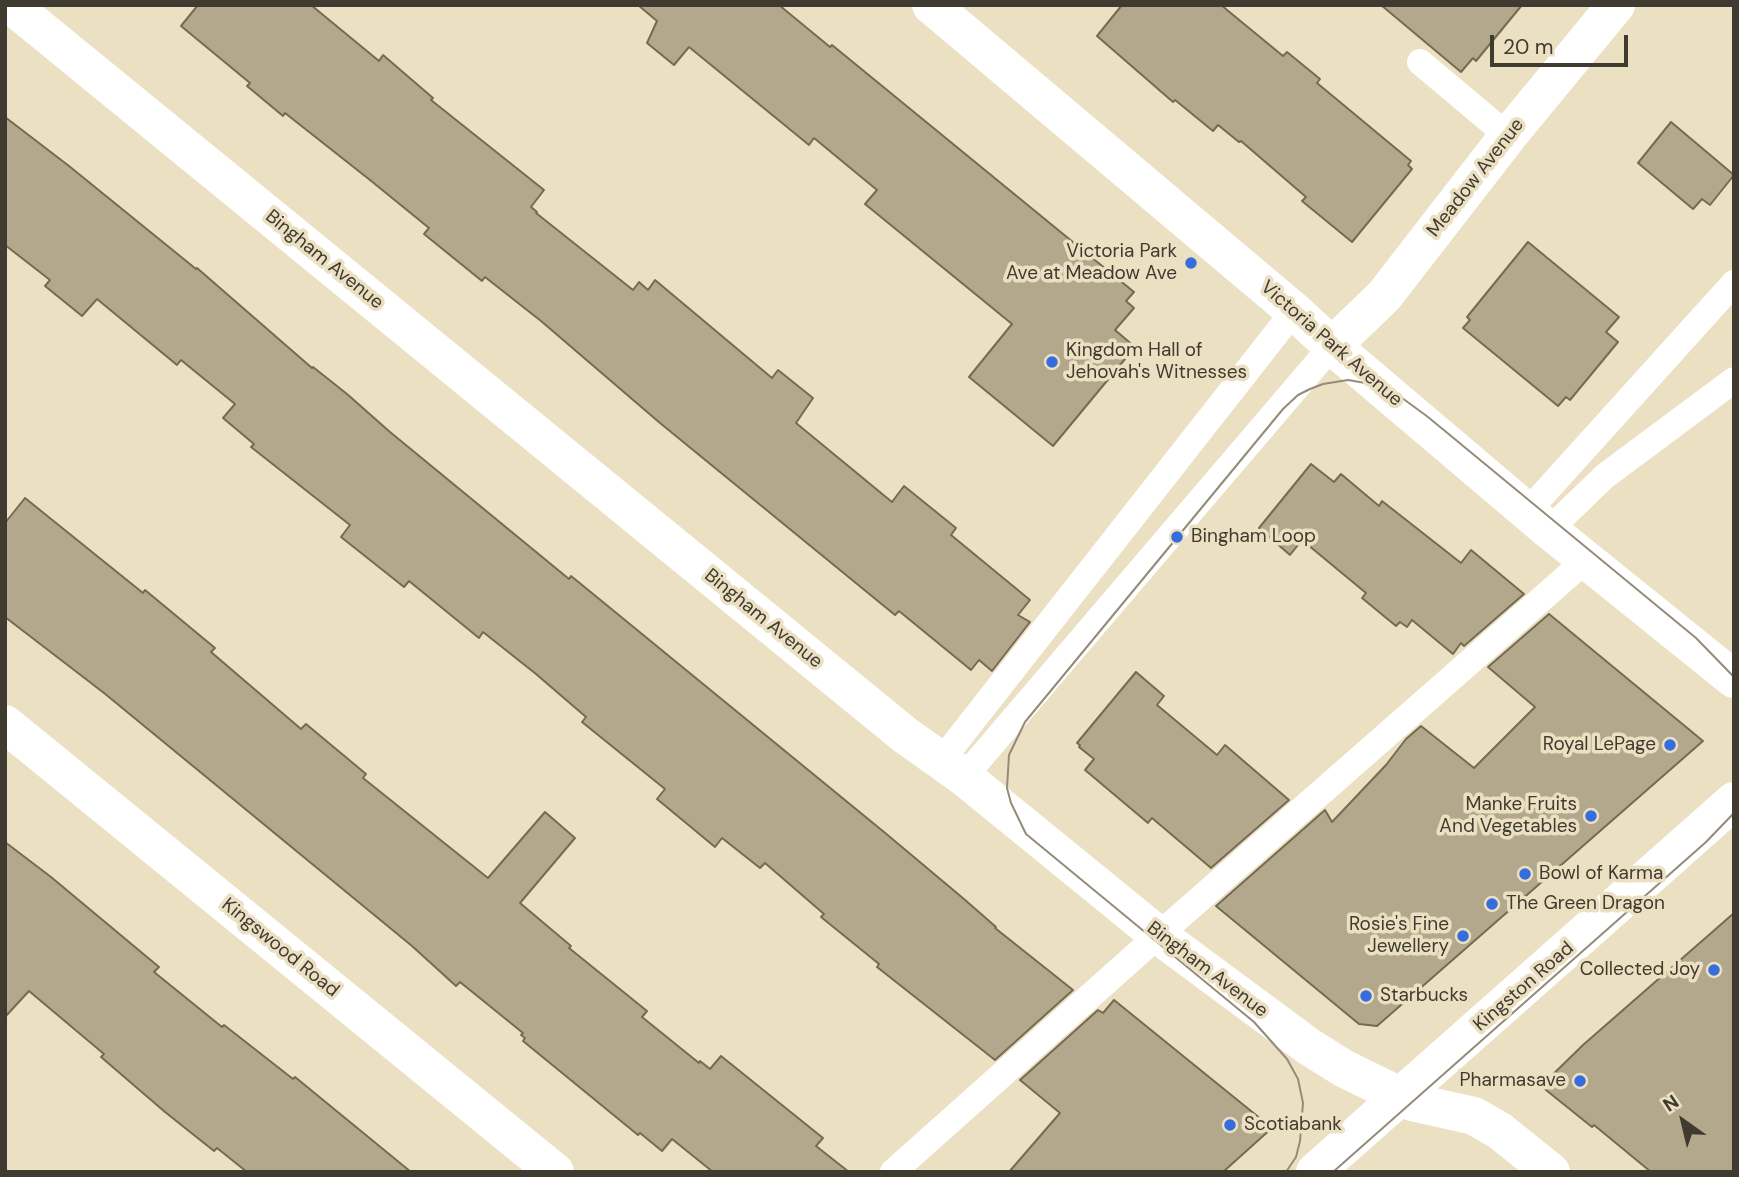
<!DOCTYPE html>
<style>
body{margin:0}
#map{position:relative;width:1739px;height:1177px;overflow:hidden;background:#ece0c3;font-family:"DM Sans",sans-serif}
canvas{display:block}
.frame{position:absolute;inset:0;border:7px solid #403b30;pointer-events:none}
.north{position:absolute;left:1648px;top:1086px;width:70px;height:70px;-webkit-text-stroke:5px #ece0c3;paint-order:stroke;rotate:326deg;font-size:19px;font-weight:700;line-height:28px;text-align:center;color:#403b30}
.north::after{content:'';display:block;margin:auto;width:24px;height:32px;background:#403b30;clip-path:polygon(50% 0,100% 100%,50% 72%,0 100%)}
.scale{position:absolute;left:1490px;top:35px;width:138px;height:32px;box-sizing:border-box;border:4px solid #403b30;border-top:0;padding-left:9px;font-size:21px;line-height:24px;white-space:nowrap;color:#403b30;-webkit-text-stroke:5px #ece0c3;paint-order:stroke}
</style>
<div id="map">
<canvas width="1739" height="1177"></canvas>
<div class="frame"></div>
<div class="north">N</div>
<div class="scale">20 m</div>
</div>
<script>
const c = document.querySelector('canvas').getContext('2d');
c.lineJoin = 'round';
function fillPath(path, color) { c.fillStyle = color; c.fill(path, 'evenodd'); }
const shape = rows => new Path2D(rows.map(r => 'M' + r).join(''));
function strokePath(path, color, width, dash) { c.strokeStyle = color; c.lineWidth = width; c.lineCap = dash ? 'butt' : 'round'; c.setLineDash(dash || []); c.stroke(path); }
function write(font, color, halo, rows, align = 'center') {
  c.font = font + ' "DM Sans",sans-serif'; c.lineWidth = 7; c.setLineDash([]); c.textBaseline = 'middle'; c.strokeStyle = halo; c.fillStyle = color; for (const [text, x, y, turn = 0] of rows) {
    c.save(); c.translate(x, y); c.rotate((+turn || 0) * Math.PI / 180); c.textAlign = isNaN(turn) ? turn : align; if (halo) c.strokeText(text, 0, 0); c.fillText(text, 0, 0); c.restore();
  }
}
const building = shape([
 [198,5,311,5,379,61,383,55,433,98,431,100,544,190,531,207,537,212,536,213,633,290,639,282,648,290,655,280,772,378,778,370,813,398,796,423,892,502,904,486,956,528,951,535,1030,600,1018,615,1030,622,992,671,979,660,971,670,899,611,895,615,660,423,541,321,485,277,482,281,424,234,429,228,370,180,285,113,283,116,247,86,250,83,181,26,198,5],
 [638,5,779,5,830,47,832,45,1134,292,1126,301,1134,308,1115,330,1135,347,1053,446,969,377,1012,324,865,204,877,190,814,138,809,145,689,47,674,65,647,43,657,21,638,5],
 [1122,5,1221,5,1283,56,1287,52,1320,79,1317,83,1411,161,1408,165,1412,169,1352,242,1302,201,1306,197,1241,141,1239,142,1218,125,1213,131,1175,100,1173,102,1097,36,1122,5],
 [1381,5,1522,5,1476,61,1473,58,1461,72,1381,5],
 [5,117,69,166,196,269,197,268,312,368,313,367,347,394,390,432,569,579,571,576,598,598,884,832,964,899,996,927,995,928,1073,990,995,1060,877,967,879,964,821,917,824,914,765,863,760,868,722,838,715,847,657,799,665,789,582,722,586,717,536,674,483,632,479,638,409,581,404,587,341,537,350,525,251,447,254,444,223,418,235,404,181,360,177,365,97,299,82,316,45,286,50,280,5,245,5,117],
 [1671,122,1734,175,1710,205,1702,199,1693,209,1638,163,1671,122],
 [1528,242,1619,317,1606,332,1618,342,1570,400,1566,397,1558,406,1463,328,1470,320,1467,317,1528,242],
 [1311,464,1334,482,1341,474,1379,506,1382,501,1461,563,1471,550,1524,594,1464,646,1461,643,1453,654,1412,620,1407,627,1400,622,1396,626,1362,598,1366,593,1302,540,1290,555,1259,528,1311,464],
 [25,498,143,593,145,590,215,648,211,652,301,729,306,724,366,774,363,778,488,878,545,812,575,838,520,903,571,946,569,948,647,1011,642,1017,699,1063,700,1061,710,1069,721,1056,823,1138,816,1146,849,1172,713,1172,672,1139,662,1151,640,1133,638,1135,523,1041,525,1038,521,1035,523,1033,460,982,456,986,412,946,104,693,5,617,5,523,25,498],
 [1549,614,1703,741,1377,1026,1359,1024,1216,906,1325,810,1332,822,1386,765,1406,739,1421,726,1474,768,1535,707,1488,667,1549,614],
 [1136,672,1164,696,1157,705,1217,755,1225,745,1289,800,1211,868,1152,818,1148,823,1085,770,1094,759,1079,747,1080,745,1077,743,1136,672],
 [5,842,51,877,159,967,154,972,222,1027,224,1025,293,1079,295,1077,411,1172,247,1172,217,1148,214,1151,165,1112,101,1057,104,1054,29,991,5,1017,5,842],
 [1734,913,1734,1172,1651,1172,1594,1125,1592,1127,1541,1086,1583,1045,1734,913],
 [1114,1000,1272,1128,1223,1172,1009,1172,1060,1113,1020,1080,1098,1010,1103,1013,1114,1000]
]);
const lane = shape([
 [1420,62,1508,136],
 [1528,511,1734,283],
 [1549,530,1605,476,1734,380],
 [941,761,1294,311],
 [964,777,1332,346],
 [893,1172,1153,940,1586,560]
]);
const street = shape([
 [11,5,905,735,964,777,1158,935,1308,1046,1343,1068,1412,1102,1474,1116,1500,1131,1551,1172],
 [1332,346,1384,296,1508,136,1616,5],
 [5,724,555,1172]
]);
const secondary = shape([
 [931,5,1294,311,1332,346,1549,530,1734,679],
 [1315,1172,1734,801]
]);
const tram = shape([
 [1286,1172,1296,1157,1300,1141,1303,1103,1298,1079,1287,1059,1254,1022,1026,834,1011,803,1007,788,1009,755,1025,722,1283,409,1298,395,1310,389,1323,384,1348,380,1377,385,1398,395,1428,417,1696,638,1734,677],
 [1333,1172,1706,842,1734,813]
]);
const markers = [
 [1191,263,7,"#366ddc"],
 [1052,362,7,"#366ddc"],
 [1177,537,7,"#366ddc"],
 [1670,745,7,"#366ddc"],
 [1591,816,7,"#366ddc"],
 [1525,874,7,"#366ddc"],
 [1492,904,7,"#366ddc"],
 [1463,936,7,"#366ddc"],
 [1714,970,7,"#366ddc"],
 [1366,996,7,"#366ddc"],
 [1580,1081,7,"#366ddc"],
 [1230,1125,7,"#366ddc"]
];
const streetNames = [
 ["Meadow Avenue",1476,178,-52],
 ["Bingham Avenue",324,260,39],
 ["Victoria Park Avenue",1331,344,41],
 ["Bingham Avenue",763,619,39],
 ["Kingswood Road",280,948,39],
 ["Bingham Avenue",1207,970,37],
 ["Kingston Road",1524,987,-41]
];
const poiNames = [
 ["Victoria Park",1177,252],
 ["Ave at Meadow Ave",1177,274],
 ["Kingdom Hall of",1066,351,"left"],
 ["Jehovah's Witnesses",1066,373,"left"],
 ["Bingham Loop",1191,537,"left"],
 ["Royal LePage",1656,745],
 ["Manke Fruits",1577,805],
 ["And Vegetables",1577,827],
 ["Bowl of Karma",1539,874,"left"],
 ["The Green Dragon",1506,904,"left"],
 ["Rosie's Fine",1449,925],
 ["Jewellery",1449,947],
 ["Collected Joy",1700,970],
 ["Starbucks",1380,996,"left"],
 ["Pharmasave",1566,1081],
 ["Scotiabank",1244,1125,"left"]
];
fillPath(building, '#b3a88c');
strokePath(building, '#756b50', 2);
strokePath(lane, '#fff', 26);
strokePath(street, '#fff', 38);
strokePath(secondary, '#fff', 38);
strokePath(tram, '#948c78', 2);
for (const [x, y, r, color] of markers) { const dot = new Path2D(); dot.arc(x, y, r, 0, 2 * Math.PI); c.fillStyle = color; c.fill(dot); strokePath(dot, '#ece0c3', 2.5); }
write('19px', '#403b30', '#ece0c3', streetNames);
write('19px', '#403b30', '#ece0c3', poiNames, 'right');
</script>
